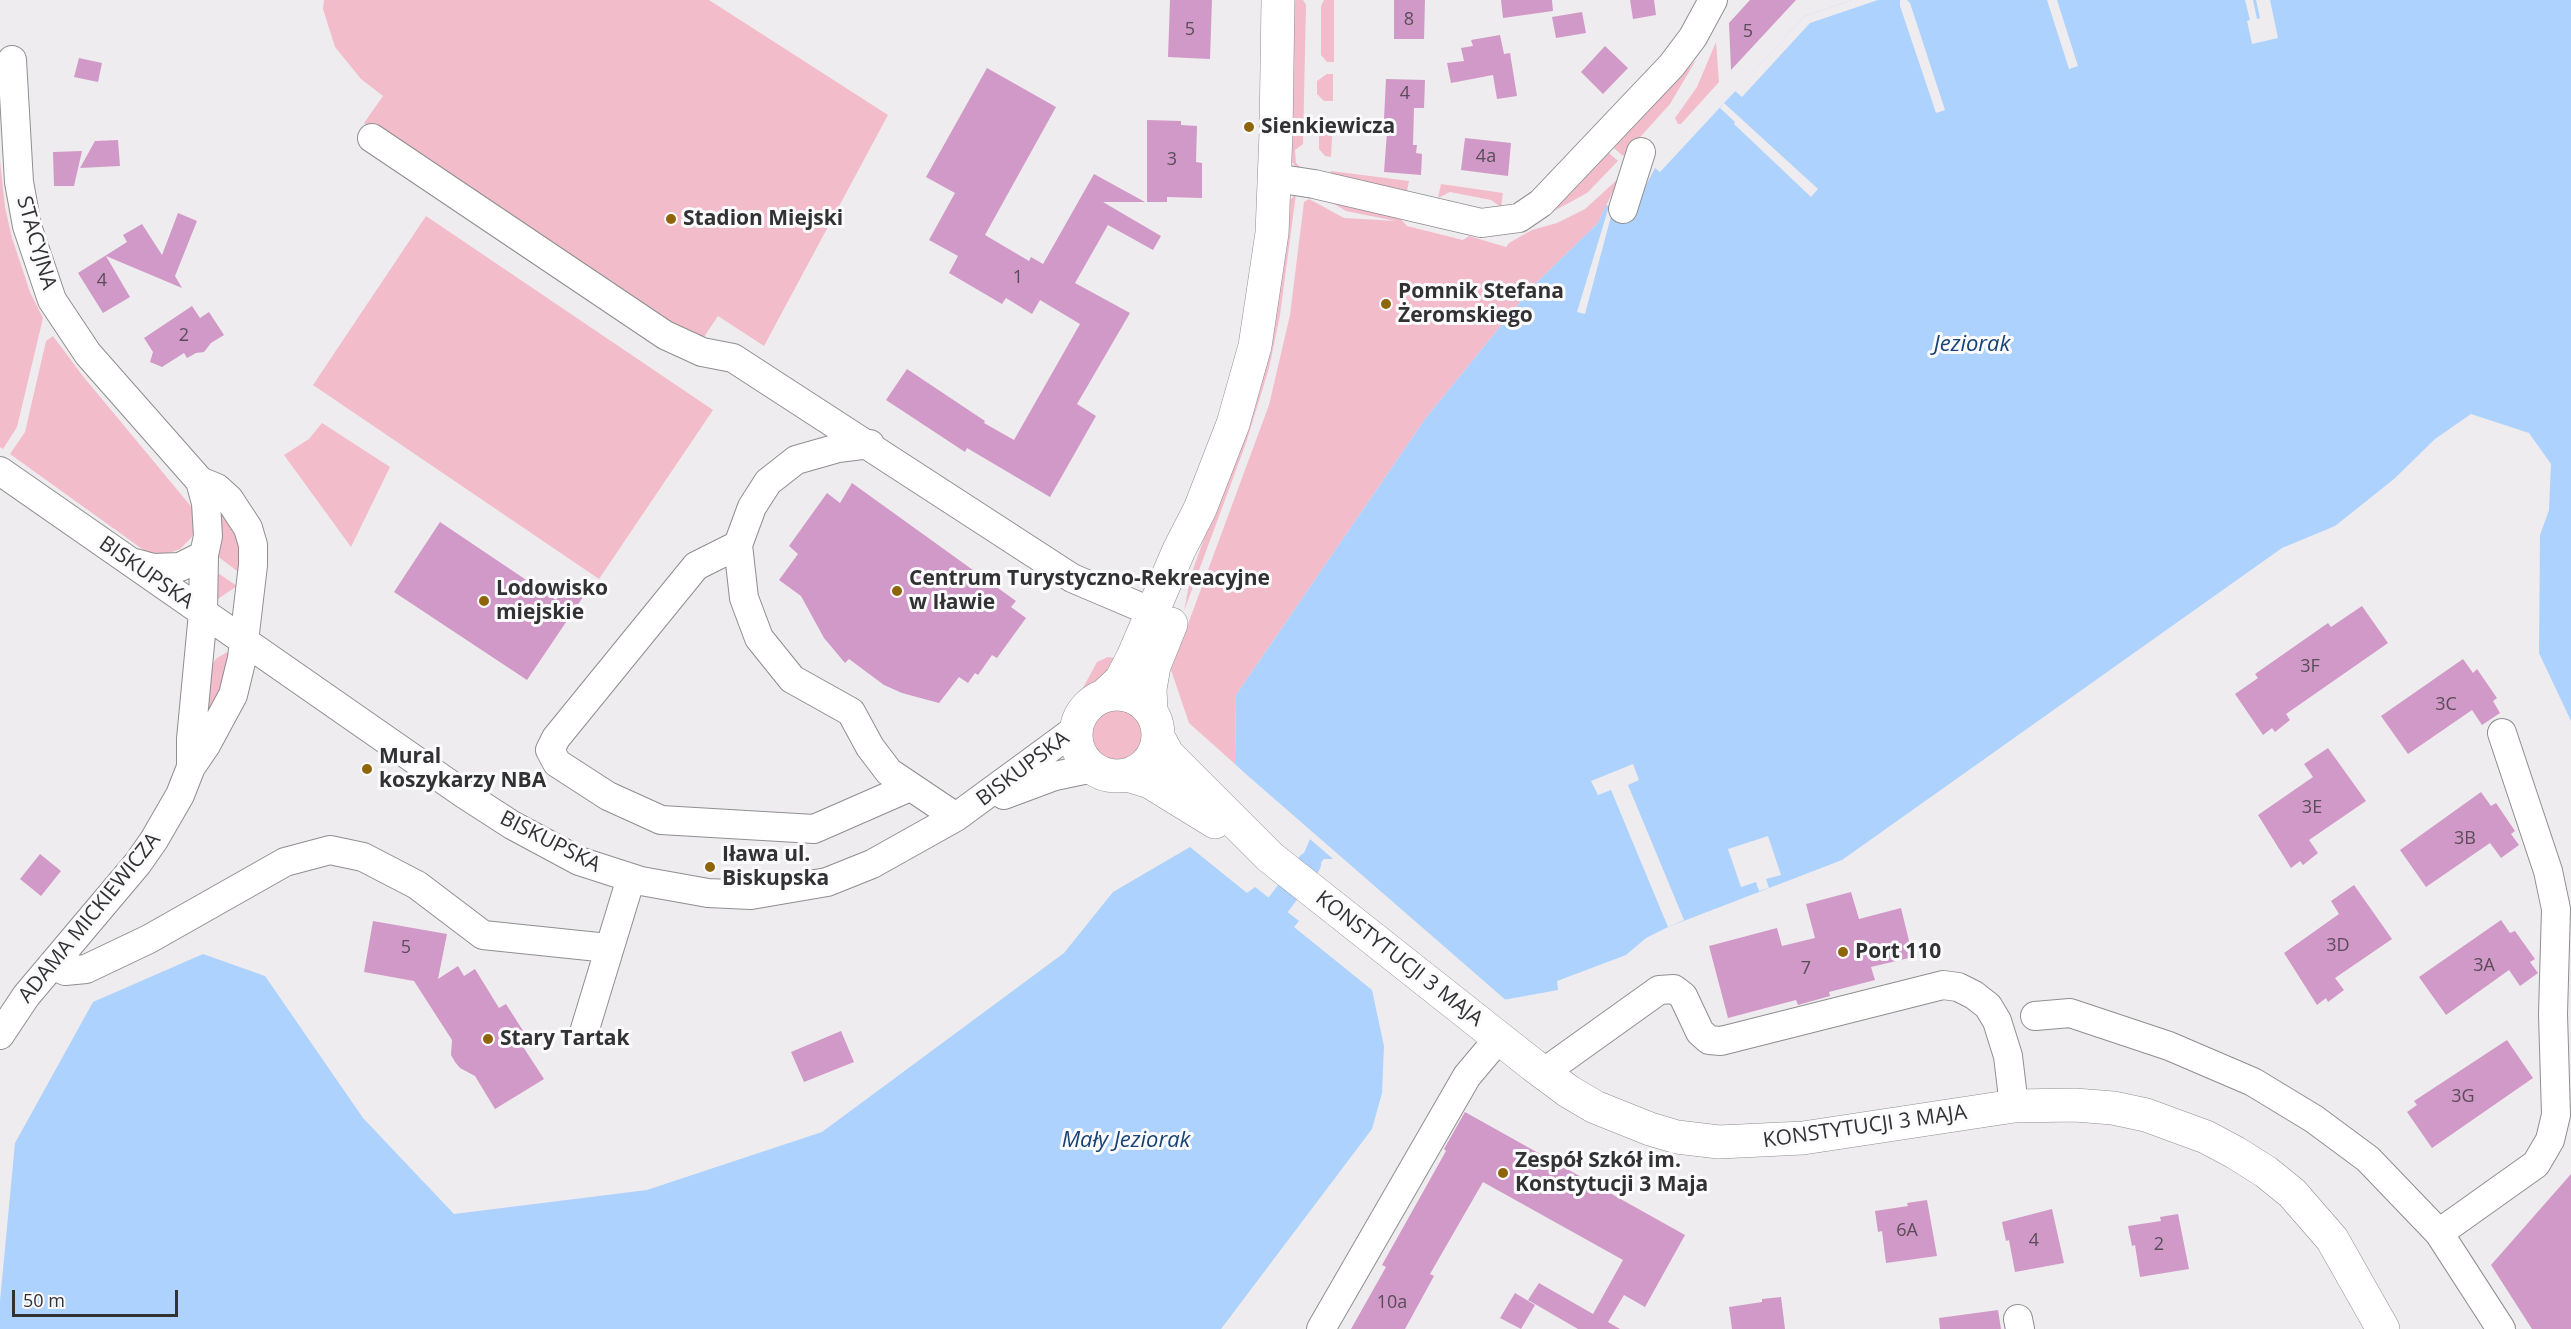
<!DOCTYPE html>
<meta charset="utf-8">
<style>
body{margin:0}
#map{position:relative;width:2571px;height:1329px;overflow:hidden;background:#eeecef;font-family:"Open Sans",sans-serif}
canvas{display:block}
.scale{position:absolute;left:12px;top:1290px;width:166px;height:27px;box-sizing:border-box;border:3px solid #333233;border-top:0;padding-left:8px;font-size:18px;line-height:21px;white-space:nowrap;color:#333233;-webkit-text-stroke:4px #fbfafd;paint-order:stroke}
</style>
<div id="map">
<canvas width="2571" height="1329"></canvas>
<div class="scale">50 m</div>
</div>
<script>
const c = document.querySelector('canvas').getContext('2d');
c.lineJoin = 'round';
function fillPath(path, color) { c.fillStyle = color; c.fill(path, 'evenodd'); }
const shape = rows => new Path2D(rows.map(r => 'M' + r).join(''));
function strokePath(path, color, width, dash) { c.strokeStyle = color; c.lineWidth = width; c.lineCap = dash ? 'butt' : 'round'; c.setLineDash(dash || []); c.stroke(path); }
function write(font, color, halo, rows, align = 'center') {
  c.font = font + ' "Open Sans",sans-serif'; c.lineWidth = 6; c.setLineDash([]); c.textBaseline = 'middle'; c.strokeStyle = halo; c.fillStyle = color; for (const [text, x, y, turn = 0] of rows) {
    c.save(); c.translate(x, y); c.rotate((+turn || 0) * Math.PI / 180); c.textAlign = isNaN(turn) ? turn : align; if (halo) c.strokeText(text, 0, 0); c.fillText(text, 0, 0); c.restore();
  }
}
const green = shape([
 [324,0,709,0,888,115,764,346,718,316,700,343,364,123,383,96,361,79,335,47,323,9],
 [1296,0,1303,0,1306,5,1303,144,1295,150,1296,163,1301,168,1297,169,1289,158,1294,1],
 [1324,0,1334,0,1334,62,1327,62,1321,55,1321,6],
 [1716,42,1719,82,1681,124,1678,124,1675,118,1697,87],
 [1696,60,1670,104,1623,156,1614,148],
 [1327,74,1333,74,1333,101,1324,101,1317,94,1317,81],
 [1324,119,1333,119,1331,157,1325,156,1319,149,1319,123],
 [1609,153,1618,161,1587,193,1554,211],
 [0,160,5,207,12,238,30,292,43,318,17,427,3,449,0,447],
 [1331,171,1409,181,1407,191,1331,174],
 [1619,178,1598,223,1534,285,1425,419,1236,695,1235,764,1189,723,1171,670,1269,405,1290,315,1304,202,1309,199,1344,218,1396,221,1346,211,1334,204,1333,199,1394,212,1407,226,1463,240,1469,236,1506,247,1509,243,1532,230,1557,223,1585,209],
 [1441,184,1503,193,1501,207,1491,200,1450,192,1438,198],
 [1296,194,1280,315,1269,368,1246,443,1184,611,1191,575,1215,508,1288,202],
 [426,216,713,410,599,579,313,385],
 [53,336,82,375,194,510,195,530,192,537,180,549,164,555,145,551,10,454,25,432,46,341],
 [322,423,390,467,351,547,284,455,309,439],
 [223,506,239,530,241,574,216,555,217,516],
 [215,571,237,586,215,601],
 [231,650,214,711,203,705,211,665,217,658],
 [1108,657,1122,659,1077,699,1097,662],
 '1090 735a27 27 0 1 1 54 0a27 27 0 1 1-54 0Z'
]);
const water = shape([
 [1852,0,2571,0,2571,721,2539,653,2540,535,2549,510,2551,464,2529,433,2471,414,2435,439,2394,479,2335,526,2282,548,1842,860,1668,927,1646,938,1626,955,1557,981,1558,990,1503,1000,1339,859,1324,859,1316,869,1302,858,1310,839,1235,764,1236,695,1425,419,1534,285,1598,223,1606,205,1631,214,1655,168,1660,172,1805,16],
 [1190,847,1247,893,1255,887,1299,921,1294,927,1372,990,1384,1046,1382,1093,1372,1129,1221,1329,0,1329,0,1301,15,1143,93,1002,203,954,265,976,363,1118,454,1214,647,1190,822,1132,1064,953,1113,892]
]);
const pier = shape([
 [1852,0,1878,0,1810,23,1742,97,1735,91,1805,16],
 [1900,0,1907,0,1910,3,1945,110,1936,113,1900,6],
 [2047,0,2057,0,2078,66,2069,69],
 [2245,0,2253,0,2257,19,2260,18,2256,0,2270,0,2278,38,2252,44,2247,21,2250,20],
 [1724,103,1818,189,1811,197,1734,124,1735,122,1720,108],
 [1610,203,1614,205,1585,314,1577,312],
 [1232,762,1508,1002,1501,1003,1304,834,1233,767],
 [1633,764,1639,780,1628,785,1684,920,1668,927,1611,790,1598,795,1591,781],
 [1768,836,1781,875,1766,879,1769,888,1759,891,1756,882,1741,887,1728,849]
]);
const canal = shape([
 [1278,905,1309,864]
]);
const building = shape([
 [1170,0,1212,0,1210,59,1168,57],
 [1394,0,1425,0,1424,39,1394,39],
 [1501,0,1552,0,1553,11,1503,18],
 [1630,0,1654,0,1656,15,1633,19],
 [1750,0,1796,0,1731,70,1729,23],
 [1582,12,1586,33,1556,38,1552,17],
 [1500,35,1504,54,1510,53,1517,96,1497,99,1493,75,1451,83,1447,63,1464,61,1461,48,1473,46,1471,40],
 [1605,46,1628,68,1603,94,1581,72],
 [79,58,102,63,98,82,74,77],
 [987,68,1056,107,985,235,1029,261,1031,257,1043,264,1094,174,1145,202,1103,202,1161,236,1153,250,1108,225,1075,283,1130,313,1077,404,1096,416,1050,497,967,448,965,452,886,400,907,369,985,421,984,423,1014,440,1080,324,1040,300,1032,314,1006,298,1002,304,949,273,958,256,929,240,955,193,926,177],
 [1386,79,1425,80,1424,108,1414,108,1413,145,1417,145,1416,153,1422,154,1421,175,1384,172,1388,119,1384,119],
 [1147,120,1181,121,1181,125,1197,126,1196,162,1202,163,1202,198,1167,197,1167,202,1147,202],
 [1465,138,1511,143,1508,176,1461,170],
 [118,140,120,166,80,168,95,141],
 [82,151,74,186,54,186,53,152],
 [178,213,197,221,175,276,182,288,106,256,130,297,103,313,78,273,127,242,123,235,142,224,162,255],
 [192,306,200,318,209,312,224,335,211,343,204,352,196,353,187,358,184,353,162,367,150,362,153,352,144,338],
 [852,483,1016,601,1011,607,1026,618,997,658,992,655,978,675,975,673,968,683,959,677,939,703,902,693,884,685,849,659,845,663,824,638,801,596,779,580,798,554,789,546,827,493,840,503],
 [440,522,556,600,566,586,583,597,527,680,394,592],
 [2362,606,2388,643,2286,714,2290,720,2275,732,2272,728,2263,735,2235,694,2258,678,2255,674,2328,623,2331,627],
 [2463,659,2473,673,2477,669,2497,698,2493,701,2500,713,2482,725,2472,710,2408,754,2381,716],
 [2328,748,2366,801,2309,840,2318,853,2303,865,2300,861,2291,868,2258,815,2313,777,2304,764],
 [2481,792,2491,806,2496,803,2515,831,2511,834,2519,845,2501,858,2490,843,2426,887,2400,850],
 [40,854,61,871,41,896,20,879],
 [2354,885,2392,939,2335,978,2344,990,2328,1002,2326,998,2317,1005,2284,953,2339,914,2331,901],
 [1851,892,1859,919,1901,908,1913,957,1871,967,1875,980,1829,992,1830,996,1798,1005,1796,1000,1728,1018,1709,946,1777,928,1782,946,1815,938,1806,904],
 [2501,920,2510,933,2515,931,2535,959,2530,962,2538,973,2520,986,2509,970,2446,1015,2419,977],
 [373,921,447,934,438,979,458,966,464,976,475,969,499,1008,506,1004,527,1037,520,1042,544,1079,495,1109,475,1076,460,1068,455,1062,451,1055,452,1040,414,981,364,972],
 [841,1031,854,1062,804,1082,791,1052],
 [2507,1040,2533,1078,2432,1148,2407,1112,2417,1105,2414,1101],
 [1465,1112,1685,1235,1645,1307,1624,1295,1608,1322,1620,1329,1578,1329,1528,1300,1539,1283,1593,1314,1623,1260,1483,1182,1430,1274,1434,1276,1405,1329,1351,1329,1386,1267,1382,1265,1446,1151,1444,1149],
 [2571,1174,2571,1329,2532,1329,2491,1265],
 [1927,1200,1937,1256,1886,1263,1882,1231,1878,1232,1875,1211,1908,1206,1907,1203],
 [2052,1209,2064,1263,2015,1272,2009,1240,2006,1241,2002,1222],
 [2178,1214,2189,1269,2140,1277,2135,1245,2132,1246,2128,1226,2161,1221,2160,1217],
 [1515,1293,1535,1305,1521,1329,1500,1318],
 [1781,1297,1785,1329,1732,1329,1729,1307,1762,1302,1762,1299],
 [1998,1310,2001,1329,1940,1329,1939,1318]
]);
const minor = shape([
 [12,60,19,182,27,226,52,300,88,354,200,481,206,503,208,536,204,555,203,613,191,739,191,767],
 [372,138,665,335,702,352,733,358,1072,578,1152,612],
 [1275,178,1314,184,1481,223,1519,218,1541,203,1672,65,1693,37,1713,0],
 [1623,209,1641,152],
 [870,444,838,448,796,460,768,482,752,507,738,545,744,598,759,638,792,679,851,712,870,747,889,772,956,817],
 [0,471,464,794,512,825,579,861,641,881,708,893,751,895,827,882,872,864,956,817,1076,729],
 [738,545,696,566,556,738,550,750,557,763,608,796,661,820,814,829,910,787],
 [135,563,153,568,180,567,204,555],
 [1004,795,1055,776,1093,768],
 [52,965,65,971,86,969,149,939,285,862,330,850,363,857,417,885,483,935,608,948],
 [2035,1016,2070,1013,2169,1046,2253,1082,2314,1119,2368,1159,2439,1233,2536,1164,2550,1140,2556,1115,2553,1014,2556,909,2548,871,2502,733],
 [585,1029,631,878],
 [0,1035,26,996,138,863,154,840,180,795,191,767,206,745,233,695,242,658,253,565,253,545,248,528,229,499,217,488,200,481],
 [1543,1073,1659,990,1674,989,1683,996,1700,1032,1709,1040,1721,1041,1943,985,1958,987,1974,995,1988,1006,1997,1021,2008,1056,2014,1106],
 [2439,1233,2501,1329],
 [2018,1319,2020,1329],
 [1321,1329,1467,1076,1499,1038]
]);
const major = shape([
 '1076 735a41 41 0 1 1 82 0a41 41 0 1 1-82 0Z',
 [1104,696,1121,680,1133,657,1179,550,1200,509,1233,424,1255,346,1272,233,1276,133,1278,0],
 [1151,711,1150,689,1154,666,1171,624],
 [1158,737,1168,755,1270,857,1533,1065,1568,1091,1595,1107,1650,1129,1677,1137,1719,1142,1803,1138,2014,1106,2075,1105,2113,1108,2146,1115,2206,1137,2236,1153,2266,1172,2292,1193,2332,1239,2383,1329],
 [1127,775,1150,782,1215,822]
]);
const markers = [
 [1249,127,6,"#8f650b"],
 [671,219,6,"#8f650b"],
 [1386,304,6,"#8f650b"],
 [897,591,6,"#8f650b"],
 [484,601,6,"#8f650b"],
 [367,769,6,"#8f650b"],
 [710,867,6,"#8f650b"],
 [1843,952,6,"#8f650b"],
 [488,1039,6,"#8f650b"],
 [1503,1173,6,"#8f650b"]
];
const numberNames = [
 ["8",1409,20],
 ["5",1190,30],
 ["5",1748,32],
 ["4",1405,94],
 ["4a",1486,157],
 ["3",1172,160],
 ["1",1018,278],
 ["4",102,281],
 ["2",184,336],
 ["3F",2310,667],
 ["3C",2446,705],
 ["3E",2312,808],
 ["3B",2465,839],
 ["3D",2338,946],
 ["5",406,948],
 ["3A",2484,966],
 ["7",1806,969],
 ["3G",2463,1097],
 ["6A",1907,1231],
 ["4",2034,1241],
 ["2",2159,1245],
 ["10a",1392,1303]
];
const poiNames = [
 ["Sienkiewicza",1261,127],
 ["Stadion Miejski",683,219],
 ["Pomnik Stefana",1398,292],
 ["Żeromskiego",1398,316],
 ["Centrum Turystyczno-Rekreacyjne",909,579],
 ["w Iławie",909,603],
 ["Lodowisko",496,589],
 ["miejskie",496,613],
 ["Mural",379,757],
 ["koszykarzy NBA",379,781],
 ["Iława ul.",722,855],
 ["Biskupska",722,879],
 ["Port 110",1855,952],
 ["Stary Tartak",500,1039],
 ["Zespół Szkół im.",1515,1161],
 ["Konstytucji 3 Maja",1515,1185]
];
const streetNames = [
 ["STACYJNA",36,243,74],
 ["BISKUPSKA",146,573,35],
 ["BISKUPSKA",1023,769,-37],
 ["BISKUPSKA",550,842,27],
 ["ADAMA MICKIEWICZA",90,918,-51],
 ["KONSTYTUCJI 3 MAJA",1399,959,38],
 ["KONSTYTUCJI 3 MAJA",1865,1127,-8]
];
const waterNames = [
 ["Jeziorak",1972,345],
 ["Mały Jeziorak",1126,1141]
];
fillPath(green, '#f2bccb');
fillPath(water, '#add2fd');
fillPath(pier, '#eeecef');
strokePath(canal, '#add2fd', 24);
fillPath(building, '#d199c7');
strokePath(minor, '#8f8e90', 30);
strokePath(major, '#8f8e90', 34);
strokePath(minor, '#fff', 28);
strokePath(major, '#fff', 33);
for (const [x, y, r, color] of markers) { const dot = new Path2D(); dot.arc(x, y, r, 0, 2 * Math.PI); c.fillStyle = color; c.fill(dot); strokePath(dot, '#fbfafd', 2); }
write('18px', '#5a4c58', null, numberNames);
write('bold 21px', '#333233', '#fbfafd', poiNames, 'left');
write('21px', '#333233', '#fbfafd', streetNames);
write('italic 22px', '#164374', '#fbfafd', waterNames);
</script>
